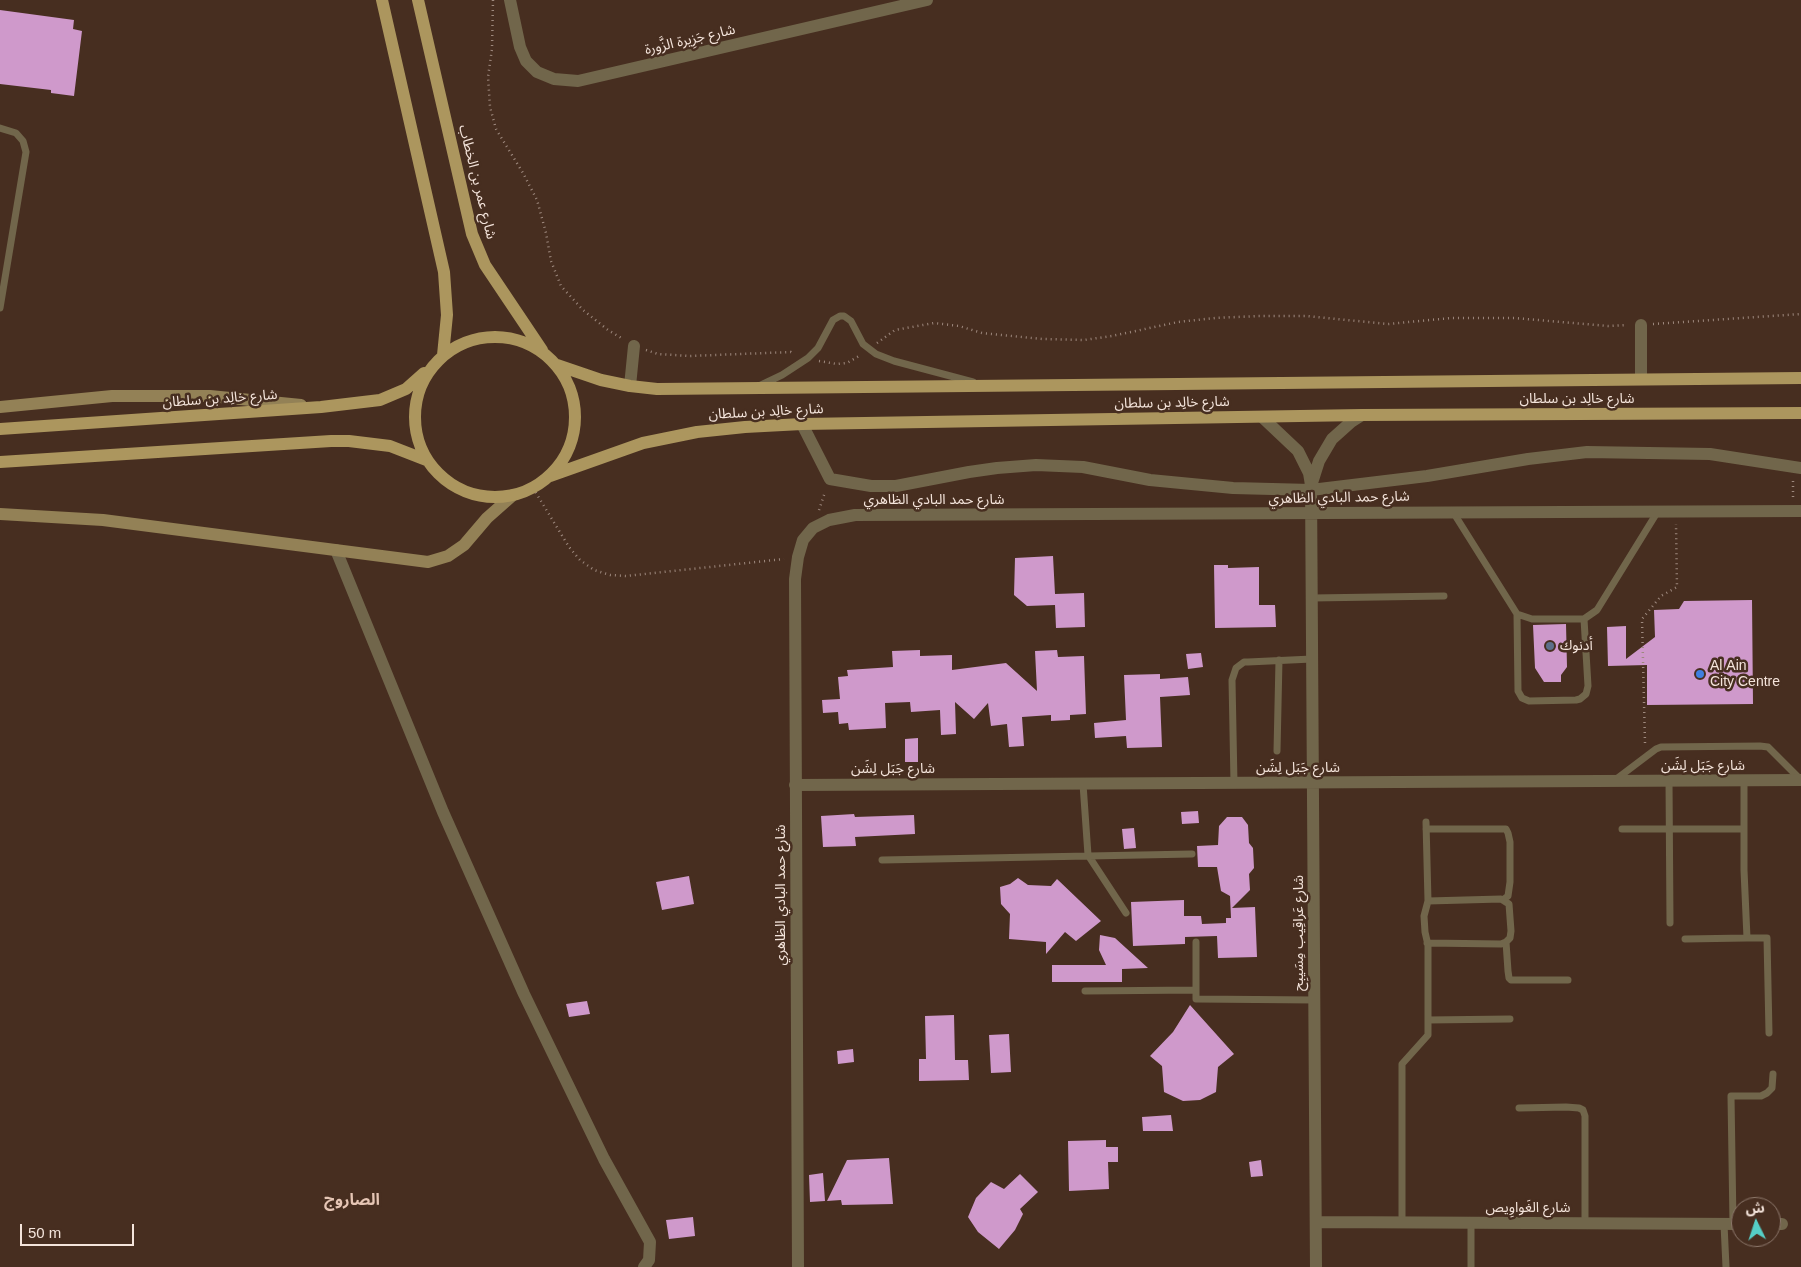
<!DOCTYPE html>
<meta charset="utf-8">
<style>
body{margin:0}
#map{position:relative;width:1801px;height:1267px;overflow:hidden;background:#472e20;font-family:Helvetica,"Noto Sans Arabic",sans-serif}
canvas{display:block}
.north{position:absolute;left:1731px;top:1197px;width:50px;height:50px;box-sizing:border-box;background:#472e20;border:1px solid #8c776b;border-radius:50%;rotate:356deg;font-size:14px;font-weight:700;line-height:20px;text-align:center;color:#f4e4db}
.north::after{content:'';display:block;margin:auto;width:18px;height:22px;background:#55cec6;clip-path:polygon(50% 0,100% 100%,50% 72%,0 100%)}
.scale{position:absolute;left:20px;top:1224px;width:114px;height:22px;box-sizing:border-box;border:2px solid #f4e4db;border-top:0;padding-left:6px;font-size:15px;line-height:18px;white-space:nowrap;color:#f4e4db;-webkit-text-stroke:4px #472e20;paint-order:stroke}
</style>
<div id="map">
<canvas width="1801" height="1267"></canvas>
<div class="north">ش</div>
<div class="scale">50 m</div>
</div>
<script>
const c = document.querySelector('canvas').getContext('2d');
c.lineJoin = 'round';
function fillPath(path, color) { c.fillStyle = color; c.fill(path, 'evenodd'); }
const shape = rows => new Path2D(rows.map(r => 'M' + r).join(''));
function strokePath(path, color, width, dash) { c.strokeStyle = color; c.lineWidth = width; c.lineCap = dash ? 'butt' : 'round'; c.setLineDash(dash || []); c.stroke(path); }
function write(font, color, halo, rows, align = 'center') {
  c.font = font + ' Helvetica,"Noto Sans Arabic",sans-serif'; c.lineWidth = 5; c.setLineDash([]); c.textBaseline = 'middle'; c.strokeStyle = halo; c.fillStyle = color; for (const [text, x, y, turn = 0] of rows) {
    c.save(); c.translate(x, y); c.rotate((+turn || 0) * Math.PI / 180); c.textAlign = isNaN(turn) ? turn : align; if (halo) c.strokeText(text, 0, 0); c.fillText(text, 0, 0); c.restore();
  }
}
const building = shape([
 [0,10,74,20,73,29,82,31,74,96,51,93,51,90,0,84],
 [1053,556,1055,594,1084,593,1085,627,1056,628,1055,605,1027,606,1014,595,1015,558],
 [1214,565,1228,565,1228,568,1259,567,1259,605,1275,605,1276,627,1215,628],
 [1752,600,1753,704,1647,705,1647,665,1608,666,1607,627,1626,626,1626,659,1655,637,1654,610,1679,609,1684,601],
 [1566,624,1567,667,1561,675,1561,682,1544,682,1535,668,1533,625],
 [920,650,920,656,952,655,952,670,1006,663,1037,691,1035,651,1057,650,1058,657,1084,656,1086,714,1070,715,1070,720,1051,721,1051,715,1022,717,1024,746,1009,747,1007,724,991,726,988,703,974,719,955,702,956,734,941,735,940,710,911,712,910,702,885,703,886,728,849,730,848,723,839,724,838,712,823,713,822,700,840,699,838,677,848,676,847,670,893,667,892,651],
 [1201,653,1203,667,1188,669,1186,654],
 [1160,674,1160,679,1188,677,1190,695,1160,697,1162,747,1127,748,1126,736,1095,738,1094,723,1126,720,1124,675],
 [918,738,918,762,905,762,905,739],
 [1198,811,1199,823,1182,824,1181,812],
 [854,814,855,817,914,815,915,834,855,837,856,846,823,847,821,816],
 [1227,817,1242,817,1248,825,1249,843,1253,848,1254,868,1249,874,1250,890,1232,908,1255,907,1257,957,1218,958,1217,936,1185,937,1185,944,1133,946,1131,902,1184,900,1184,916,1201,916,1202,924,1226,923,1226,918,1231,918,1230,896,1221,891,1217,867,1198,867,1197,846,1218,845,1219,826],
 [1134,828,1136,848,1124,849,1122,829],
 [689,876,694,904,662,910,656,882],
 [1018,878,1028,885,1051,886,1057,879,1101,921,1076,941,1065,932,1046,954,1046,942,1009,939,1010,914,1001,904,1000,887,1010,884],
 [1100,935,1115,938,1148,968,1122,969,1122,982,1052,982,1052,965,1106,965,1099,950],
 [587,1001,590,1014,569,1017,566,1004],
 [1190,1005,1234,1054,1218,1067,1216,1092,1200,1100,1183,1101,1164,1092,1162,1066,1150,1056,1173,1032],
 [954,1015,955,1060,968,1060,969,1080,919,1081,919,1059,926,1059,925,1016],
 [1009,1034,1011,1072,991,1073,989,1035],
 [853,1049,854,1062,838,1064,837,1051],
 [1171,1115,1173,1131,1143,1131,1142,1117],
 [1106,1140,1106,1147,1118,1147,1118,1162,1108,1162,1109,1189,1069,1191,1068,1141],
 [889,1158,893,1204,842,1205,841,1200,827,1201,847,1160],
 [1261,1160,1263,1176,1251,1177,1249,1162],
 [823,1173,825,1201,810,1202,809,1175],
 [1020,1174,1038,1192,1020,1209,1023,1214,1015,1230,999,1249,978,1232,968,1217,976,1198,991,1182,1004,1189],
 [693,1217,695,1236,669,1239,666,1220]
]);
const path = shape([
 [493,0,492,49,488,77,490,107,496,129,523,173,537,200,546,233,551,261,561,286,583,310,608,330,623,339],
 [1653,324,1801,314],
 [877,343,895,330,934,323,959,326,982,333,1042,339,1084,340,1112,336,1178,322,1215,318,1258,316,1306,316,1388,324,1451,318,1514,318,1608,326,1627,325],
 [646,350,658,354,690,356,791,352,794,354],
 [819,361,837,364,847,363,861,355],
 [533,488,569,547,580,560,594,570,610,575,626,576,784,559],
 [1793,497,1793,480],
 [819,510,825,492],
 [1645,743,1642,619,1661,596,1677,587,1676,524]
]);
const lane = shape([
 [0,128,16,133,23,141,26,152,0,308],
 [761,385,782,375,808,358,818,348,833,320,840,316,844,316,851,321,863,344,876,354,894,361,973,382],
 [1453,512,1517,614,1532,619,1584,619,1597,610,1658,511],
 [1312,598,1444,596],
 [1517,614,1518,691,1522,698,1529,701,1576,700,1580,699,1586,694,1588,686,1584,619],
 [1277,751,1279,660],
 [1615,780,1656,749,1661,747,1760,746,1768,747,1800,779],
 [1669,780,1670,923],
 [1744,781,1744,870,1747,938,1767,938,1769,1033],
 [1234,783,1232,680,1236,668,1244,662,1248,662,1312,659],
 [1083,784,1088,855,1126,913],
 [1426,829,1506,829,1508,833,1510,842,1510,882,1508,896,1503,900],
 [1622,829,1744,829],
 [882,860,1192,854],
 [1685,939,1747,938],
 [1196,942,1196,999,1315,1000],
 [1506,942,1508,971,1509,978,1511,980,1568,980],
 [1427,943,1501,944,1506,942,1510,938,1511,931,1509,904,1501,899,1428,901],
 [1085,991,1196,990],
 [1428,1020,1510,1019],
 [1519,1108,1566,1107,1579,1108,1583,1110,1585,1116,1585,1223],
 [1402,1222,1402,1064,1428,1035,1428,945,1425,932,1424,916,1428,901,1426,822],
 [1471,1223,1471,1267],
 [1724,1224,1726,1267],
 [1733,1224,1731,1096,1761,1096,1767,1093,1772,1088,1773,1074]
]);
const street = shape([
 [510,0,520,47,526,61,537,72,554,79,578,81,927,0],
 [1641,379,1641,325],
 [630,386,634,346],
 [1262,417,1298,451,1309,473,1311,485,1316,1267],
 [802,424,830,479,871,486,896,486,969,472,997,468,1036,465,1083,467,1150,480,1233,488,1311,490,1427,476,1528,459,1587,452,1710,454,1801,468],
 [1312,483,1319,461,1332,439,1351,422,1362,415],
 [336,550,443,812,524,994,604,1159,650,1242,649,1260,644,1267],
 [795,785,1801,780],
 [1316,1222,1741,1224],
 [1771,1224,1782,1224],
 [798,1267,795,579,798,557,803,540,813,528,829,520,855,515,1801,511]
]);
const secondary = shape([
 [0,407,112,396,210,396,301,405],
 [0,514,103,520,428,562,448,556,464,545,487,518,513,495]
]);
const primary = shape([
 [382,0,444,272,447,315,443,355],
 [418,0,472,234,485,265,542,350],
 '415 417a80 80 0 1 1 160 0a80 80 0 1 1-160 0Z',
 [557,365,601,380,630,386,657,389,1801,378],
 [0,429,321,407,380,400,406,389,424,373],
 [0,462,331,441,349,441,390,446,426,460],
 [550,476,643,443,697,432,745,427,802,424,1362,415,1801,413]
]);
const markers = [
 [1550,646,5,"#5c6f8a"],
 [1700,674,5,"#3f7fe0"]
];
const streetNames = [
 ["شارع جَزِيرة الزَّورة",690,40,-13],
 ["شارع عمر بن الخطاب",477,182,76],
 ["شارع خالِد بن سلطان",220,399,-4],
 ["شارع خالِد بن سلطان",1577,399],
 ["شارع خالِد بن سلطان",1172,403,-1],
 ["شارع خالِد بن سلطان",766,412,-3],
 ["شارع حمد البادي الظاهري",1339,498,-1],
 ["شارع حمد البادي الظاهري",934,500],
 ["شارع جَبَل لِشَن",1703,766],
 ["شارع جَبَل لِشَن",1298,768],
 ["شارع جَبَل لِشَن",893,769],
 ["شارع حمد البادي الظاهري",781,895,-90],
 ["شارع عَراقِيب مِسَيبِح",1299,933,-90],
 ["شارع الغَواوِيص",1528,1208]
];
const poiNames = [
 ["أدنوك",1560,646],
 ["Al Ain",1710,666],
 ["City Centre",1710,682]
];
const quarterNames = [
 ["الصاروج",352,1201]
];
fillPath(building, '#cf99cb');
strokePath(path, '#9e897e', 2.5, [1, 4]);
strokePath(lane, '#71664b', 7);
strokePath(street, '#71664b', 12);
strokePath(secondary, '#938156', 12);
strokePath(primary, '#ac965e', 12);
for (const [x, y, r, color] of markers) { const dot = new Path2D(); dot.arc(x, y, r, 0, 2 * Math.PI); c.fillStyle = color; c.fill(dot); strokePath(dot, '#472e20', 2); }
write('14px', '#f4e4db', '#472e20', streetNames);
write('14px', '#f4e4db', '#472e20', poiNames, 'left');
write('bold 16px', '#e5c5b4', '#472e20', quarterNames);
</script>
